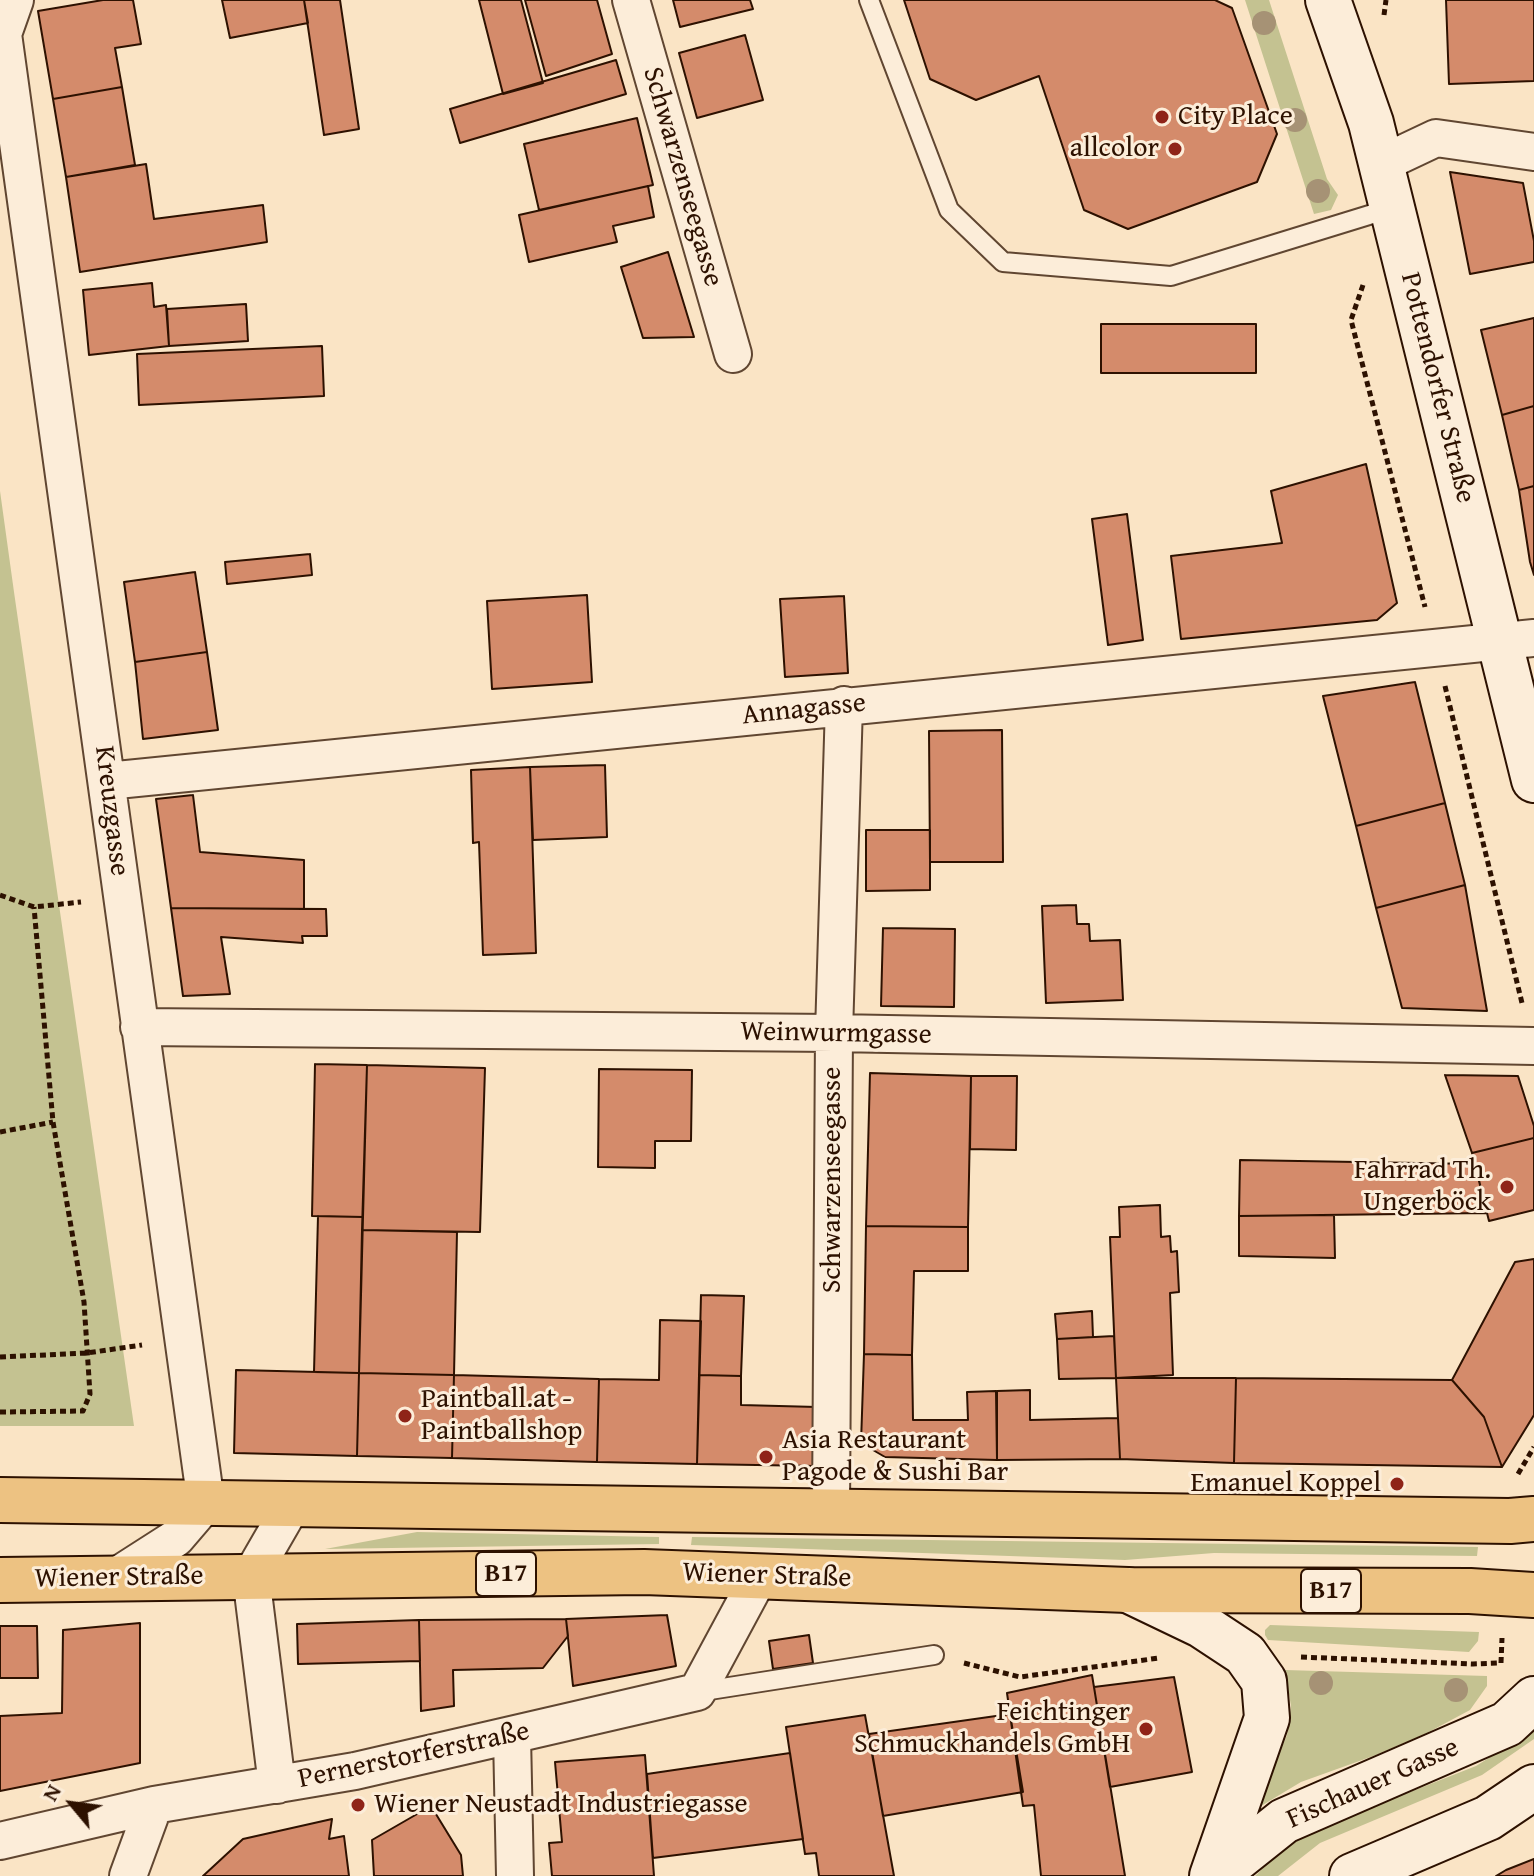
<!DOCTYPE html>
<meta charset="utf-8">
<style>
body{margin:0}
#map{position:relative;width:1534px;height:1876px;overflow:hidden;background:#fae4c5;font-family:"Gentium Book Plus",serif}
canvas{display:block}
.north{position:absolute;left:32px;top:1764px;width:80px;height:80px;-webkit-text-stroke:6px #fcedd9;paint-order:stroke;rotate:299deg;font-size:22px;font-weight:700;line-height:32px;text-align:center;color:#2d1100}
.north::after{content:'';display:block;margin:auto;width:28px;height:36px;background:#2d1100;clip-path:polygon(50% 0,100% 100%,50% 72%,0 100%)}
</style>
<div id="map">
<canvas width="1534" height="1876"></canvas>
<div class="north">N</div>
</div>
<script>
const c = document.querySelector('canvas').getContext('2d');
c.lineJoin = 'round';
function fillPath(path, color) { c.fillStyle = color; c.fill(path, 'evenodd'); }
const shape = rows => new Path2D(rows.map(r => 'M' + r).join(''));
function strokePath(path, color, width, dash) { c.strokeStyle = color; c.lineWidth = width; c.lineCap = dash ? 'butt' : 'round'; c.setLineDash(dash || []); c.stroke(path); }
function write(font, color, halo, rows, align = 'center') {
  c.font = font + ' "Gentium Book Plus",serif'; c.lineWidth = 6; c.setLineDash([]); c.textBaseline = 'middle'; c.strokeStyle = halo; c.fillStyle = color; for (const [text, x, y, turn = 0] of rows) {
    c.save(); c.translate(x, y); c.rotate((+turn || 0) * Math.PI / 180); c.textAlign = isNaN(turn) ? turn : align; if (halo) c.strokeText(text, 0, 0); c.fillText(text, 0, 0); c.restore();
  }
}
const green = shape([
 [1245,0,1269,0,1327,179,1338,195,1331,210,1314,214],
 [0,491,14,592,134,1426,0,1426],
 [417,1532,659,1537,659,1544,325,1549],
 [692,1537,1478,1547,1477,1556,1214,1553,1125,1560,691,1545],
 [1270,1625,1479,1632,1478,1641,1469,1652,1268,1640,1265,1635,1265,1630],
 [1285,1670,1487,1676,1487,1686,1470,1710,1427,1733,1376,1755,1301,1782,1261,1806,1259,1801,1287,1735,1291,1706],
 [1534,1726,1534,1739,1482,1775,1320,1843,1278,1876,1255,1876,1282,1850,1321,1827,1476,1766,1522,1737]
]);
const building = shape([
 [103,0,133,0,141,44,115,48,122,87,53,99,38,11,103,0],
 [222,0,304,0,308,23,230,38,222,0],
 [304,0,340,0,359,129,324,135,304,0],
 [479,0,521,0,543,83,503,94,479,0],
 [525,0,597,0,612,54,546,76,525,0],
 [673,0,750,0,753,9,680,27,673,0],
 [904,0,1215,0,1232,8,1277,134,1257,182,1128,229,1084,210,1039,76,976,100,930,79,904,0],
 [1446,0,1534,0,1534,81,1449,84,1446,0],
 [745,35,763,100,697,118,679,53,745,35],
 [616,60,626,94,460,143,450,109,616,60],
 [122,87,135,165,66,177,53,99,122,87],
 [637,118,653,185,539,210,524,144,637,118],
 [146,164,154,219,263,205,267,242,80,272,66,177,146,164],
 [1450,172,1523,183,1534,241,1534,262,1470,274,1450,172],
 [648,186,654,217,613,226,617,242,529,262,519,215,648,186],
 [668,252,694,337,643,338,621,267,668,252],
 [152,283,154,307,166,305,169,346,89,355,83,290,152,283],
 [246,304,248,341,169,346,167,309,246,304],
 [1534,318,1534,406,1502,415,1481,330,1534,318],
 [1101,324,1256,324,1256,373,1101,373,1101,324],
 [322,346,324,396,139,405,137,354,322,346],
 [1534,406,1534,486,1519,490,1502,415,1534,406],
 [1366,464,1397,603,1377,620,1181,639,1171,556,1282,543,1271,491,1366,464],
 [1534,486,1534,575,1530,562,1519,490,1534,486],
 [1127,514,1143,640,1108,645,1092,519,1127,514],
 [310,554,312,575,227,584,225,562,310,554],
 [195,572,207,652,135,662,124,582,195,572],
 [587,595,592,682,492,689,487,601,587,595],
 [844,596,848,673,785,677,780,599,844,596],
 [207,652,218,730,143,739,135,662,207,652],
 [1415,682,1445,803,1356,826,1323,696,1415,682],
 [1002,730,1003,862,930,862,929,731,1002,730],
 [605,765,607,837,533,840,530,767,605,765],
 [530,767,536,953,483,955,479,842,473,843,471,770,530,767],
 [193,795,200,852,304,860,304,909,171,908,156,799,193,795],
 [1445,803,1465,885,1376,908,1356,826,1445,803],
 [866,830,930,830,930,890,866,891,866,830],
 [1465,885,1487,1011,1402,1008,1376,908,1465,885],
 [1076,905,1077,924,1089,924,1090,941,1120,940,1123,1000,1046,1003,1042,906,1076,905],
 [171,908,326,909,327,936,302,936,303,943,221,937,230,994,183,996,171,908],
 [883,928,955,929,954,1007,881,1006,883,928],
 [315,1064,367,1065,363,1217,312,1216,315,1064],
 [367,1065,485,1068,480,1232,362,1230,367,1065],
 [599,1069,692,1070,691,1141,655,1141,655,1168,598,1167,599,1069],
 [870,1073,971,1076,968,1227,866,1226,870,1073],
 [1445,1075,1518,1076,1534,1126,1534,1138,1472,1153,1445,1075],
 [971,1076,1017,1076,1016,1150,970,1149,971,1076],
 [1534,1138,1534,1210,1489,1221,1472,1153,1534,1138],
 [1240,1160,1475,1164,1487,1213,1239,1216,1240,1160],
 [1160,1205,1161,1237,1170,1236,1171,1252,1177,1251,1179,1292,1170,1293,1173,1375,1116,1378,1110,1237,1120,1237,1119,1207,1160,1205],
 [1334,1215,1335,1258,1239,1256,1239,1216,1334,1215],
 [318,1216,363,1217,359,1373,314,1372,318,1216],
 [866,1226,968,1227,968,1271,914,1271,912,1355,864,1354,866,1226],
 [362,1230,457,1232,454,1375,359,1373,362,1230],
 [1534,1259,1534,1415,1502,1467,1484,1417,1452,1380,1515,1262,1534,1259],
 [701,1295,744,1296,741,1376,699,1375,701,1295],
 [1092,1311,1093,1337,1057,1339,1055,1314,1092,1311],
 [660,1320,701,1321,697,1464,597,1462,599,1379,659,1380,660,1320],
 [1114,1336,1116,1378,1059,1379,1057,1339,1114,1336],
 [864,1354,912,1355,913,1420,968,1420,967,1392,996,1391,997,1460,885,1457,861,1443,864,1354],
 [236,1370,359,1373,357,1456,234,1453,236,1370],
 [359,1373,454,1375,452,1458,357,1456,359,1373],
 [454,1375,599,1379,597,1462,452,1458,454,1375],
 [699,1375,741,1376,741,1405,817,1407,816,1466,697,1464,699,1375],
 [1116,1378,1236,1378,1234,1463,1120,1459,1116,1378],
 [1236,1378,1452,1380,1484,1417,1502,1467,1234,1463,1236,1378],
 [1030,1390,1030,1420,1118,1418,1120,1459,997,1460,997,1391,1030,1390],
 [667,1615,676,1666,573,1686,566,1619,667,1615],
 [566,1619,568,1636,543,1668,453,1670,454,1706,421,1711,419,1620,566,1619],
 [419,1620,420,1661,298,1664,297,1624,419,1620],
 [140,1623,140,1763,0,1791,0,1716,62,1713,63,1630,140,1623],
 [0,1626,37,1626,38,1678,0,1678,0,1626],
 [809,1635,813,1663,773,1669,769,1641,809,1635],
 [1092,1675,1125,1876,1041,1876,1034,1805,1023,1806,1007,1693,1092,1675],
 [1174,1677,1192,1772,1110,1787,1094,1687,1174,1677],
 [1010,1714,1023,1792,883,1816,869,1734,1010,1714],
 [865,1715,894,1876,819,1876,816,1853,805,1854,786,1727,865,1715],
 [790,1753,803,1839,653,1858,647,1774,790,1753],
 [645,1755,654,1876,552,1876,549,1843,562,1842,555,1762,645,1755],
 [431,1806,461,1855,463,1876,374,1876,372,1840,431,1806],
 [332,1819,329,1839,344,1836,349,1876,203,1876,243,1839,332,1819],
 [1534,1859,1534,1876,1496,1876,1506,1870,1534,1859]
]);
const path = shape([
 [1384,15,1386,0],
 [1363,285,1351,320,1425,607],
 [1445,686,1522,1003],
 [0,895,34,907,81,902],
 [0,1132,53,1122],
 [0,1357,87,1353,142,1345],
 [0,1412,83,1411,90,1394,84,1302,53,1122,34,907],
 [1518,1474,1534,1447],
 [1301,1657,1473,1664,1500,1663],
 [964,1663,1020,1677,1159,1658],
 [1501,1663,1502,1638]
]);
const service = shape([
 [869,0,949,210,1003,262,1171,276,1392,208],
 [697,1692,934,1655]
]);
const minor = shape([
 [15,0,3,34,206,1503,176,1538,112,1579],
 [631,0,733,354],
 [1381,164,1436,138,1534,152],
 [107,781,1534,638],
 [139,1027,834,1033,1534,1046],
 [831,1511,834,1033,844,705],
 [512,1736,515,1876],
 [277,1785,251,1576,292,1505],
 [0,1841,154,1805,355,1771,697,1692,760,1575],
 [128,1876,154,1805]
]);
const secondary = shape([
 [1328,0,1371,123,1534,780],
 [1128,1590,1201,1625,1245,1654,1264,1681,1267,1718,1212,1876],
 [1215,1876,1284,1821,1507,1724,1534,1699],
 [1352,1876,1488,1818,1534,1787]
]);
const primary = shape([
 [0,1500,1510,1521,1534,1519],
 [0,1580,644,1572,1128,1590,1470,1591,1534,1595]
]);
const trees = [
 [1264,23],
 [1295,120],
 [1318,191],
 [1321,1683],
 [1456,1690]
];
const markers = [
 [1162,117,8,"#8f2418"],
 [1175,149,8,"#8f2418"],
 [1507,1187,8,"#8f2418"],
 [405,1416,8,"#8f2418"],
 [766,1457,8,"#8f2418"],
 [1397,1484,8,"#8f2418"],
 [1146,1729,8,"#8f2418"],
 [358,1805,8,"#8f2418"]
];
const shields = [
 [506,1574,60],
 [1331,1591,60]
];
const shieldNames = [
 ["B17",506,1574],
 ["B17",1331,1591]
];
const poiNames = [
 ["City Place",1178,117],
 ["allcolor",1159,149,"right"],
 ["Fahrrad Th.",1491,1171,"right"],
 ["Ungerböck",1491,1203,"right"],
 ["Paintball.at -",421,1400],
 ["Paintballshop",421,1432],
 ["Asia Restaurant",782,1441],
 ["Pagode & Sushi Bar",782,1473],
 ["Emanuel Koppel",1381,1484,"right"],
 ["Feichtinger",1130,1713,"right"],
 ["Schmuckhandels GmbH",1130,1745,"right"],
 ["Wiener Neustadt Industriegasse",374,1805]
];
const streetNames = [
 ["Schwarzenseegasse",682,177,74],
 ["Pottendorfer Straße",1437,388,76],
 ["Annagasse",804,710,-6],
 ["Kreuzgasse",111,811,83],
 ["Weinwurmgasse",836,1034,1],
 ["Schwarzenseegasse",833,1180,-90],
 ["Wiener Straße",767,1576,2],
 ["Wiener Straße",119,1578,-1],
 ["Pernerstorferstraße",414,1756,-12],
 ["Fischauer Gasse",1373,1784,-24]
];
fillPath(green, '#c4c291');
fillPath(building, '#d48b6b');
strokePath(building, '#2d1100', 2);
strokePath(service, '#604631', 22);
strokePath(minor, '#604631', 40);
strokePath(secondary, '#2d1100', 48);
strokePath(primary, '#2d1100', 48);
strokePath(path, '#2d1100', 5, [6, 4]);
strokePath(service, '#fcedd9', 18);
strokePath(minor, '#fcedd9', 36);
strokePath(secondary, '#fcedd9', 44);
strokePath(primary, '#edc282', 44);
c.fillStyle = '#a69275';
for (const [x, y] of trees) { c.beginPath(); c.arc(x, y, 12, 0, 2 * Math.PI); c.fill(); }
for (const [x, y, r, color] of markers) { const dot = new Path2D(); dot.arc(x, y, r, 0, 2 * Math.PI); c.fillStyle = color; c.fill(dot); strokePath(dot, '#fcedd9', 3); }
for (const [x, y, w] of shields) { const box = new Path2D(); box.roundRect(x - w / 2, y - 22, w, 44, 6); c.fillStyle = '#fcedd9'; c.fill(box); strokePath(box, '#2d1100', 2); }
write('bold 26px', '#2d1100', null, shieldNames);
write('28px', '#2d1100', '#fcedd9', poiNames, 'left');
write('28px', '#2d1100', '#fcedd9', streetNames);
</script>
